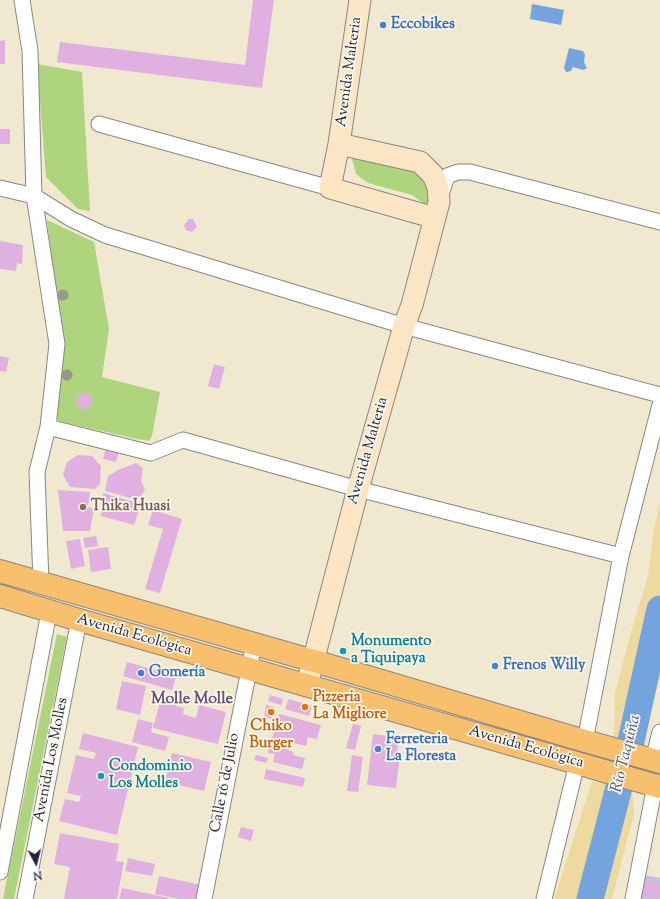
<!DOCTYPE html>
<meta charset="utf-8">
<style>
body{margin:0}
#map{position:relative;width:660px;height:899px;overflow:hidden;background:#f0e9cf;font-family:"Sorts Mill Goudy",serif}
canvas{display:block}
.north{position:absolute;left:16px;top:843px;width:40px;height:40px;-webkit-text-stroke:3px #fbf7ec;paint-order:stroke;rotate:173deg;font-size:11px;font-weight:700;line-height:16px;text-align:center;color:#22223b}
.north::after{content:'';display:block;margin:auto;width:14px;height:18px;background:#22223b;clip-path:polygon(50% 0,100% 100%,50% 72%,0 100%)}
</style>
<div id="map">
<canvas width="660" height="899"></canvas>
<div class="north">N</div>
</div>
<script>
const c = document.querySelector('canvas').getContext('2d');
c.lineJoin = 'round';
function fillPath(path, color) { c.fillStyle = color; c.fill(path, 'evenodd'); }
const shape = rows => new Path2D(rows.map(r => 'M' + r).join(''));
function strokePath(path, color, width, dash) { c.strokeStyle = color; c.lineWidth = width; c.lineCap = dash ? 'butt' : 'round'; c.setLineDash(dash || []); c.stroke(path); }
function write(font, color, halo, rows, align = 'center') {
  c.font = font + ' "Sorts Mill Goudy",serif'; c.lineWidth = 3.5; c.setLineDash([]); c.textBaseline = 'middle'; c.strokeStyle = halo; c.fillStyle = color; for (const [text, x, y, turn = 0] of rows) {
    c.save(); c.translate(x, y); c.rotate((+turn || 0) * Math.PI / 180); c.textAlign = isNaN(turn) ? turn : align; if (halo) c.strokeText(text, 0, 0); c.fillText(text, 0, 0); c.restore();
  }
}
const industrial = shape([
 [643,875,660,878,660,899,638,899]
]);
const green = shape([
 [37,64,82,72,90,211,78,209,46,177],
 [351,155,415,170,424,182,430,197,430,208,412,195,368,183,356,174],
 [47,220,94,242,109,329,102,377,160,392,152,436,149,441,132,438,59,421,55,417,62,341],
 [57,634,67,637,14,899,3,899]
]);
const sand = shape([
 [660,502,660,679,644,730,629,789,633,797,634,814,612,899,554,899,592,782,603,782,608,763,614,741,615,693,631,632,648,576,654,529]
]);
const water = shape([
 [532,4,564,10,561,25,530,19],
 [569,48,583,51,585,55,584,62,587,68,583,70,573,67,571,71,566,72,564,68]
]);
const river = shape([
 [590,899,631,741,660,609]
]);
const building = shape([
 [253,0,274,0,262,88,57,62,60,42,245,65],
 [5,40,5,64,0,64,0,41],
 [0,129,10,129,10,144,0,144],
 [189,219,193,219,197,227,192,232,186,230,184,225],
 [0,241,23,245,22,264,17,263,16,271,0,269],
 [0,356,9,358,6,372,0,371],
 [214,364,225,367,219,389,208,386],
 '76 401a8 8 0 1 1 16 0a8 8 0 1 1-16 0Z',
 [106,448,119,451,116,462,103,459],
 [78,455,92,456,101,466,100,484,95,489,70,487,63,475,67,462],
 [136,463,143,468,141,481,145,490,138,500,105,491,108,476,118,470],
 [58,490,90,492,88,507,94,508,90,531,63,531],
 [103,493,141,504,134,525,101,516],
 [153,510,182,519,160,593,145,589,163,529,148,525],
 [96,536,98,546,85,548,83,538],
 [80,539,85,566,71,569,66,541],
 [108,547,111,569,91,572,88,550],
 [127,662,176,676,172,690,123,676],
 [122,681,146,686,140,715,116,709],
 [162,694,178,698,176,706,184,708,183,714,196,718,199,705,226,712,218,744,153,728],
 [270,695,283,699,281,705,268,701],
 [289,699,312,706,309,716,285,709],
 [266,705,274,707,271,719,264,717],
 [279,714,321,725,317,739,308,737,306,746,291,742,288,750,293,752,293,755,305,758,302,769,273,762,275,754,268,753],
 [138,719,153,723,151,732,169,737,165,751,132,742],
 [353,724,361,726,355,750,346,748],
 [83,733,138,747,117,835,59,821,65,799,79,802,81,796,67,793,76,755,94,759,96,753,79,749],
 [373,734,388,736,390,739,395,740,398,745,397,754,400,754,396,788,367,785],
 [172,753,211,762,204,791,165,782],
 [256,755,268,758,266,763,254,760],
 [352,755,363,757,358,792,347,791],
 [266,769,305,778,303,787,264,779],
 [241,827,254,830,251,841,238,837],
 [60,833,119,844,116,861,124,862,117,899,64,899,70,867,54,864],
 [128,858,155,864,152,876,125,871],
 [159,876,202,885,199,899,179,899,155,894],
 [646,881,660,884,660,899,642,897],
 [122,888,169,898,169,899,119,899]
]);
const street = shape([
 [22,0,30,51,34,196,57,344,48,427,37,472,41,583],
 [99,124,330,188],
 [0,188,34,196,71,219,105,235,404,326,660,395],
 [440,198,447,176,458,172,470,172,660,222],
 [48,427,151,453,183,440,358,489,621,556],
 [585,741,621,556,660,405],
 [653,760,660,732],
 [0,872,49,612],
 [25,899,79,620],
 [204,899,254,644],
 [544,899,577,763],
 [633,899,655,785]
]);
const secondary = shape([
 [360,0,339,144,330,188,435,218],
 [307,685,358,489,404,326,412,305,439,202,438,187,433,175,420,162,339,144]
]);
const primary = shape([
 [0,571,314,661,585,741,660,762],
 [0,596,79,620,660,787]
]);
const trees = [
 [63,295],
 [67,375]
];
const markers = [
 [383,25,4,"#3f7fe0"],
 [83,507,4,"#8d6e63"],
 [343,651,4,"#0f9aa8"],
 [495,666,4,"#3f7fe0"],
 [141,673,4,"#3f7fe0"],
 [305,707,4,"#e8710a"],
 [271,712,4,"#e8710a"],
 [378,749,4,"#3f7fe0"],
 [101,776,4,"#0f9aa8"]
];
const shopNames = [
 ["Eccobikes",391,25],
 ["Frenos Willy",503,666],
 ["Gomería",149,673],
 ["Ferreteria",386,740],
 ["La Floresta",386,757]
];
const streetNames = [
 ["Avenida Malteria",350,72,-82],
 ["Avenida Malteria",369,451,-74],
 ["Avenida Ecológica",134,636,16],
 ["Avenida Ecológica",526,748,16],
 ["Avenida Los Molles",52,760,-79],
 ["Calle 16 de Julio",226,783,-79]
];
const educationNames = [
 ["Thika Huasi",91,507]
];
const cultureNames = [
 ["Monumento",351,642],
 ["a Tiquipaya",351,659],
 ["Condominio",109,767],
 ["Los Molles",109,784]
];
const foodNames = [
 ["Pizzeria",313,698],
 ["La Migliore",313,715],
 ["Chiko",271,727,"center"],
 ["Burger",271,744,"center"]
];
const neighbourhoodNames = [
 ["Molle Molle",192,700]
];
const waterNames = [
 ["Río Taquiña",627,754,-76]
];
fillPath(industrial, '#c4c0db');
fillPath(green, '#aed47e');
fillPath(sand, '#eeda9e');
fillPath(water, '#73a4de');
strokePath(river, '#73a4de', 27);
fillPath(building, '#e0b0e0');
strokePath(street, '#898685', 17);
strokePath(secondary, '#898685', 23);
strokePath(primary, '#898685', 24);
strokePath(street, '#fff', 15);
strokePath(secondary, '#fce5c4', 21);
strokePath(primary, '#f8bf6c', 22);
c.fillStyle = '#969989';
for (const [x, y] of trees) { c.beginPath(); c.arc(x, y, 5.5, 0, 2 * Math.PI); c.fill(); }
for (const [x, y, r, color] of markers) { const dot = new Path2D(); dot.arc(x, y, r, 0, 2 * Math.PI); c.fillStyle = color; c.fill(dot); strokePath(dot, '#fbf7ec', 1.5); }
write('bold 15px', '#366cbe', '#fbf7ec', shopNames, 'left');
write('15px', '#22223b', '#fbf7ec', streetNames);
write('bold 15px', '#785e54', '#fbf7ec', educationNames, 'left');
write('bold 15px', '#0d838f', '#fbf7ec', cultureNames, 'left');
write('bold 15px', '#c56008', '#fbf7ec', foodNames, 'left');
write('bold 16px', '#645475', '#fbf7ec', neighbourhoodNames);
write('italic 16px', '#42567c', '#fbf7ec', waterNames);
</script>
